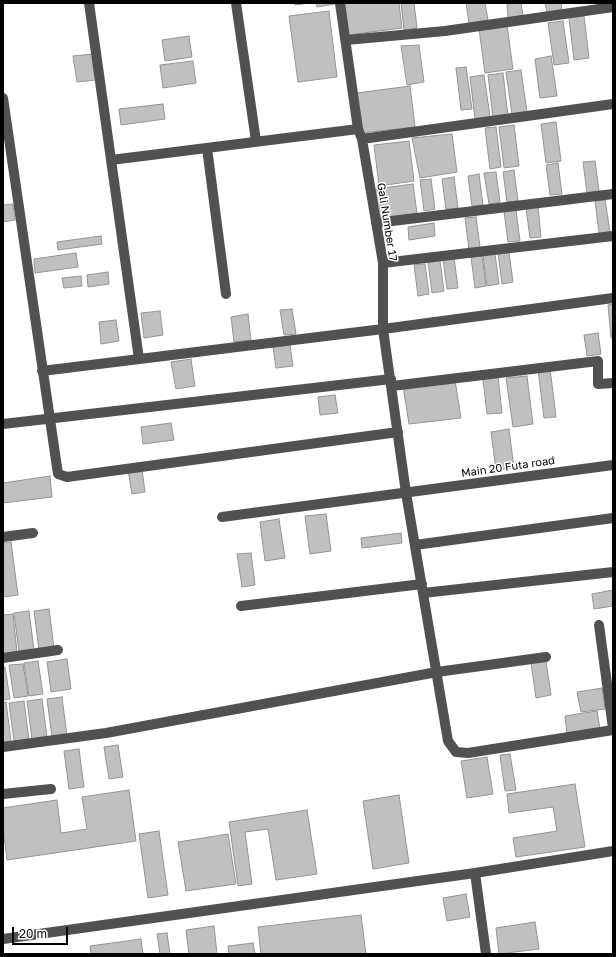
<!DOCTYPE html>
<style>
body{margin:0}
#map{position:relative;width:616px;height:957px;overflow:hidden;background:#fff;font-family:"Golos Text",sans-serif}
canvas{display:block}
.frame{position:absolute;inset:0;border:4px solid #000;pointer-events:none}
.scale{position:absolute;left:12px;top:927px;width:56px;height:18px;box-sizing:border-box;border:2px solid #000;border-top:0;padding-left:5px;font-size:12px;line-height:14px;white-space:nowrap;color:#000;-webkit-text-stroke:3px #fff;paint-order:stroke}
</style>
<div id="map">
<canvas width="616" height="957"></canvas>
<div class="frame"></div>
<div class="scale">20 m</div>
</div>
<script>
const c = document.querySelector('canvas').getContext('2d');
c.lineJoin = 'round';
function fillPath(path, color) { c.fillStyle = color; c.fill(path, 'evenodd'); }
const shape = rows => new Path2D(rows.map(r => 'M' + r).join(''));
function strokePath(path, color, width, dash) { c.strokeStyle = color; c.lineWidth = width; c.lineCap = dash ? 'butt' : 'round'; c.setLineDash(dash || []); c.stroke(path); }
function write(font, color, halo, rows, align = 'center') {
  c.font = font + ' "Golos Text",sans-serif'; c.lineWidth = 3; c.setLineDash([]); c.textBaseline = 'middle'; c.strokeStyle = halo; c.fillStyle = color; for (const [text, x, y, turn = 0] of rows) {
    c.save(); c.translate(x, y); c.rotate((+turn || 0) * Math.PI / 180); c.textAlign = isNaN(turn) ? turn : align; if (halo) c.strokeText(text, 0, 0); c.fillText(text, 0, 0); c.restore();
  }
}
const building = shape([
 [294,3,310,3,295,5,294,3],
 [316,3,335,3,335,4,317,7,316,3],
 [344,3,399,3,402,28,348,35,344,3],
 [401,3,414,3,417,28,404,30,401,3],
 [466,3,485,3,488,20,469,23,466,3],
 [507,3,521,3,523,16,508,18,507,3],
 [545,3,561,3,562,10,547,12,545,3],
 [329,11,337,77,298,82,289,16,329,11],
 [584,16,589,58,574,60,569,18,584,16],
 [563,21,569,63,554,65,548,23,563,21],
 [507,25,513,69,485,73,479,29,507,25],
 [189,36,192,57,165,61,162,40,189,36],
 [419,45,424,82,407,85,401,46,419,45],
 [93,54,96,80,77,82,73,56,93,54],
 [551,56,557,96,540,98,535,59,551,56],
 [193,61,196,83,163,88,160,65,193,61],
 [466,67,472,109,461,110,456,68,466,67],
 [521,70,527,112,512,114,506,72,521,70],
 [503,73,508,116,493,118,488,75,503,73],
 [484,75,490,117,475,119,470,77,484,75],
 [410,86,415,127,362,133,357,93,410,86],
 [163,104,165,119,121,125,119,109,163,104],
 [556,122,561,161,546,163,541,124,556,122],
 [514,125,519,166,504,168,499,127,514,125],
 [496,127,501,167,490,169,485,128,496,127],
 [452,134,457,172,420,178,412,138,452,134],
 [409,141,414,181,379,186,374,145,409,141],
 [595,161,599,191,587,193,583,162,595,161],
 [558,163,562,194,550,195,546,165,558,163],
 [514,170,518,201,507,202,503,172,514,170],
 [496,172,500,202,489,204,484,173,496,172],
 [479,174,483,205,472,206,468,176,479,174],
 [454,177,458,208,446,209,442,179,454,177],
 [431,179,435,209,424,211,420,180,431,179],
 [413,184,417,213,379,218,375,189,413,184],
 [605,200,610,232,599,233,595,201,605,200],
 [13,204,15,220,3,222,3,205,13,204],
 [538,206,541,237,530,238,526,208,538,206],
 [516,210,520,241,508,242,504,212,516,210],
 [476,217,480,247,469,249,465,218,476,217],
 [434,223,435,236,409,240,408,227,434,223],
 [101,236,102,244,58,250,57,242,101,236],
 [509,252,513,282,502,284,498,253,509,252],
 [76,253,78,267,35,273,34,259,76,253],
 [495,254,499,284,487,286,483,255,495,254],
 [482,256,486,286,475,288,471,257,482,256],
 [454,257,458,288,447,289,443,259,454,257],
 [440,261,444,291,432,293,428,262,440,261],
 [425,264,429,294,418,296,414,265,425,264],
 [108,272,109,284,88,287,87,275,108,272],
 [81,276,82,286,64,288,62,278,81,276],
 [613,304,613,338,611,338,608,305,613,304],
 [292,309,296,334,284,335,280,310,292,309],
 [160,311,163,335,144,338,141,313,160,311],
 [248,314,251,340,234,342,231,317,248,314],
 [116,320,119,341,101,344,99,322,116,320],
 [598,333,601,354,587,356,584,335,598,333],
 [290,345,293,366,276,368,273,347,290,345],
 [191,359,195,386,176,389,171,362,191,359],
 [550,368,556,417,544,418,538,369,550,368],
 [498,376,502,413,487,414,483,380,498,376],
 [527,376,533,424,513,427,506,378,527,376],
 [455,380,461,418,409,424,403,386,455,380],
 [335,395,338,413,320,415,318,397,335,395],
 [171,423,174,440,143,444,141,427,171,423],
 [509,429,514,468,496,470,491,432,509,429],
 [142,469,145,492,132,494,128,470,142,469],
 [50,476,52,497,3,503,3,483,50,476],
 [326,514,331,551,310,554,305,516,326,514],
 [279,519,285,558,265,561,260,522,279,519],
 [401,533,402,543,362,548,361,538,401,533],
 [11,542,18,595,3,597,3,543,11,542],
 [251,553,255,585,242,587,237,554,251,553],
 [613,590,613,606,594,609,592,594,613,590],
 [49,609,54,648,39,650,34,611,49,609],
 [29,611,34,650,19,652,14,613,29,611],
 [13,614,17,652,3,654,3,615,13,614],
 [67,659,71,689,51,692,47,662,67,659],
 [38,661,43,694,29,696,24,663,38,661],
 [546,661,551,695,536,698,531,663,546,661],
 [23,664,28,696,14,698,9,665,23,664],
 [3,667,5,667,10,699,3,700,3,667],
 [602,688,605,709,581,712,577,692,602,688],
 [62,697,67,736,52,737,47,699,62,697],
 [42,699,47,737,32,739,27,701,42,699],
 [24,701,29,740,14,741,9,703,24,701],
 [6,702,11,741,3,742,3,703,6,702],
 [597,711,600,729,567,734,565,716,597,711],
 [118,745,123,777,109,779,104,747,118,745],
 [79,749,84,787,69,789,64,751,79,749],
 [510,754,516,790,505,791,500,755,510,754],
 [487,757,493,794,467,798,461,761,487,757],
 [575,784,585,847,516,857,513,838,557,831,553,807,509,813,507,794,575,784],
 [129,790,136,841,7,860,3,827,3,808,57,800,61,833,87,829,82,797,129,790],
 [399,795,409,863,373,869,363,801,399,795],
 [307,810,317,874,276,880,268,829,245,832,252,884,238,886,229,822,307,810],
 [159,831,168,895,148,898,139,834,159,831],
 [228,834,236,884,186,891,178,842,228,834],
 [466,894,470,917,447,921,443,898,466,894],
 [361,915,366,954,261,954,258,927,361,915],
 [535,922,539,949,499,954,496,928,535,922],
 [214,926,217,954,189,954,186,930,214,926],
 [167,933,170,954,160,954,157,934,167,933],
 [141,939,143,954,91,954,90,946,141,939],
 [253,943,255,954,229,954,228,946,253,943]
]);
const minor = shape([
 [89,3,139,359],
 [236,3,256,141],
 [340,3,358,129,362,139,383,263,383,329,406,493,448,741,456,752,468,753,613,730],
 [346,40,445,31,613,7],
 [3,98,58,474,67,477,398,432],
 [362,139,613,104],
 [207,148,226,294],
 [111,160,358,129],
 [376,223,613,194],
 [383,263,613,236],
 [42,371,383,329,613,298],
 [392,386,598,361,598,384,613,383],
 [3,424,391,379],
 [222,517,613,465],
 [3,537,33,533],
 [415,545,613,518],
 [423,593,613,572],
 [241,606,422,584],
 [599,625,613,728],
 [3,658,58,650],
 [3,747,106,733,437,672,546,657],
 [3,794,51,789],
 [475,873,486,954],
 [3,939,475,873,613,851]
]);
const streetNames = [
 ["Gali Number 17",387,222,81],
 ["Main 20 Futa road",508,467,-8]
];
fillPath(building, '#c0c0c0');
strokePath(building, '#959595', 1);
strokePath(minor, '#515151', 10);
write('11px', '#000', '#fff', streetNames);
</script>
